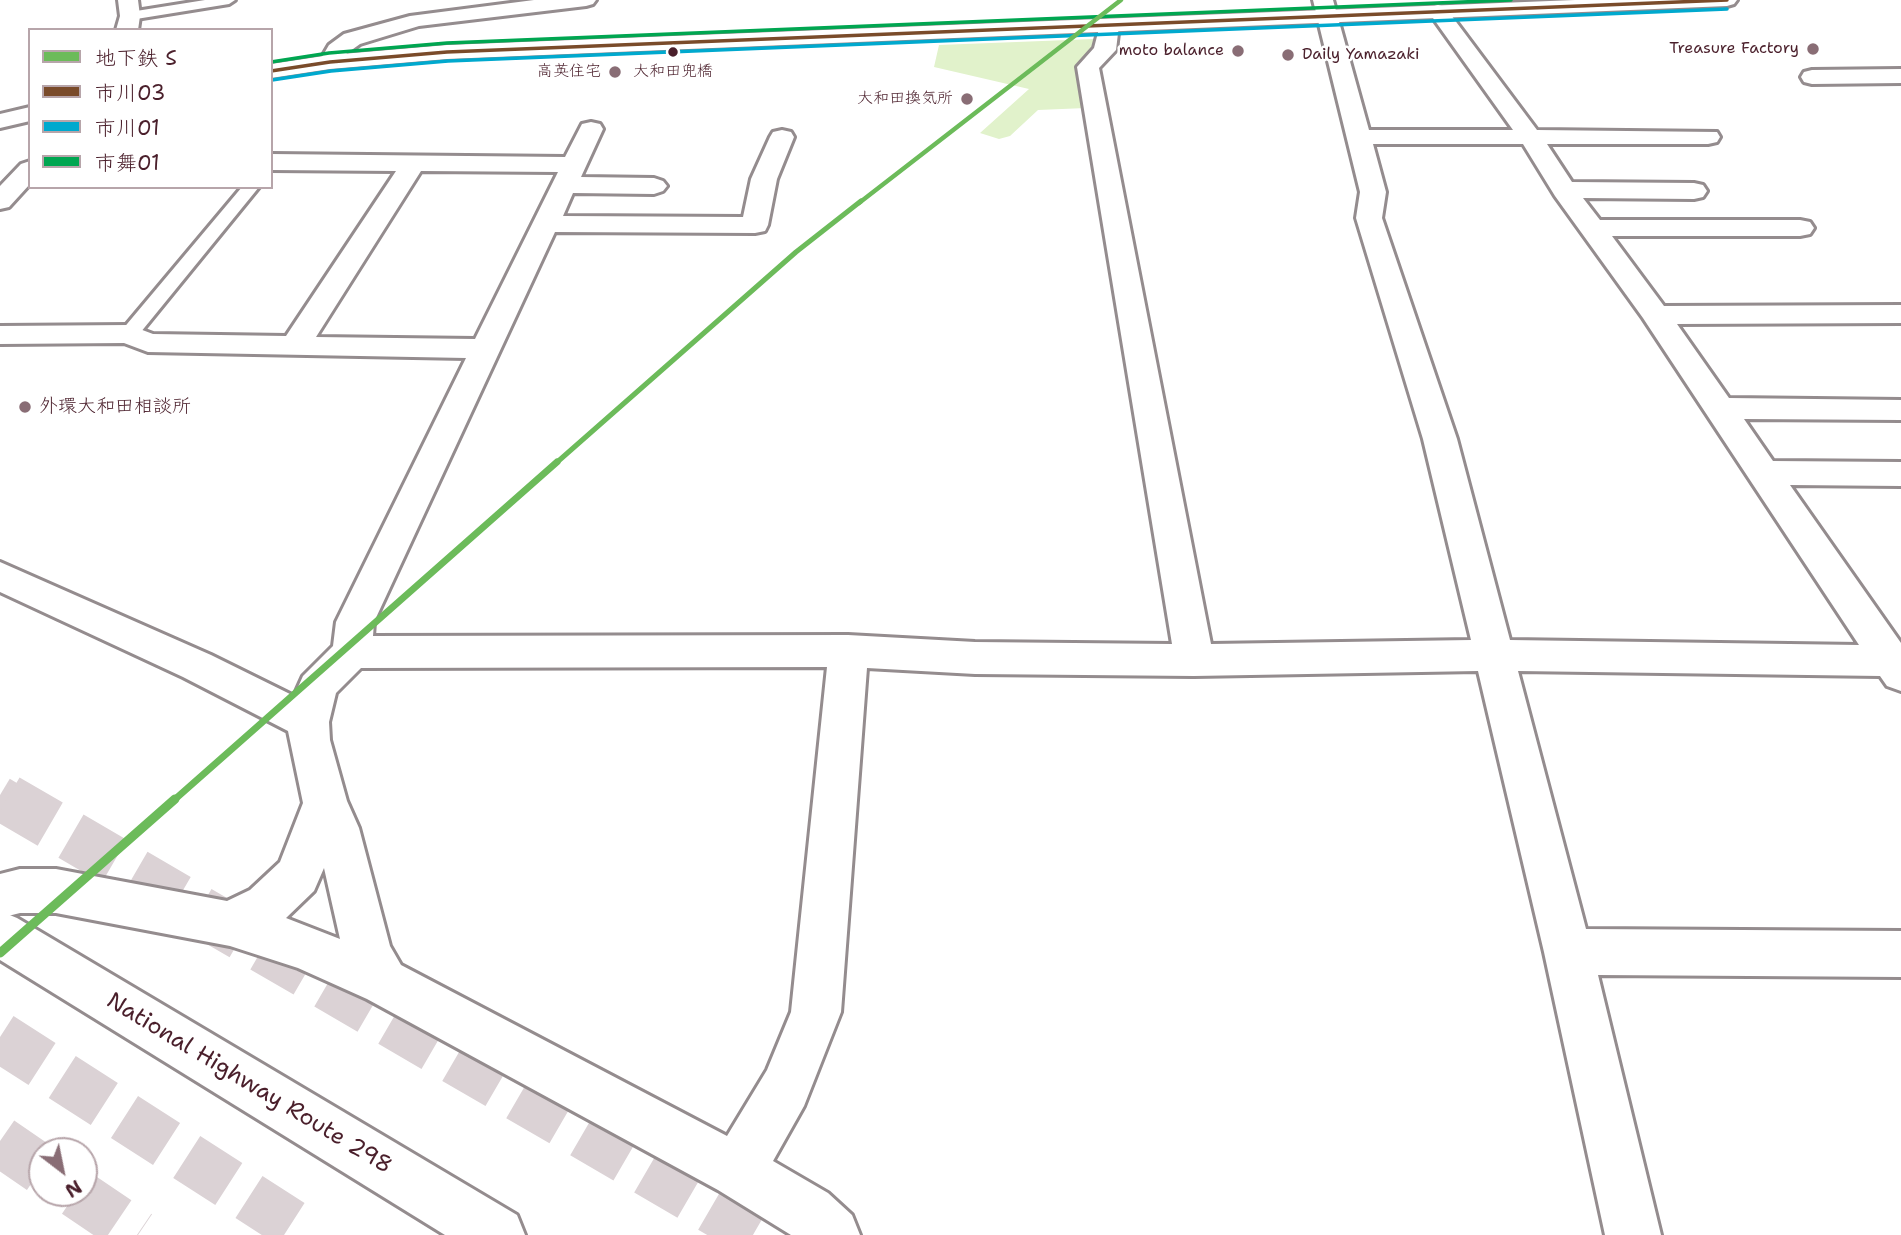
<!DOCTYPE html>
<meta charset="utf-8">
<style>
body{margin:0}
#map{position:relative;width:1901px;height:1235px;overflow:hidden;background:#fff;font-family:"Shantell Sans","Klee One",sans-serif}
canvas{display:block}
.legend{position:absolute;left:28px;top:28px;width:245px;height:161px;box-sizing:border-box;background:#fff;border:2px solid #b7a5aa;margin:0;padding:9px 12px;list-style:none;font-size:21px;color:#4a1f2b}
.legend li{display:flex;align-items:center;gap:14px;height:35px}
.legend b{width:35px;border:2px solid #b7a5aa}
.north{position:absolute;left:28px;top:1137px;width:70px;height:70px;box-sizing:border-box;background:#fff;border:2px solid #b7a5aa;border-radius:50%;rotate:148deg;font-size:19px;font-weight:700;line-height:28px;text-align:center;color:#4a1f2b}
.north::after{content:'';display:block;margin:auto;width:24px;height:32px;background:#896d75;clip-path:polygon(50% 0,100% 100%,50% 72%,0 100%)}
</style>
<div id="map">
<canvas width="1901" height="1235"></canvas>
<ul class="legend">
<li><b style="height:9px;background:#6cbb5a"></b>地下鉄 S</li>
<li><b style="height:9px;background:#7a4b2a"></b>市川03</li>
<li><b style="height:9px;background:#00a9ce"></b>市川01</li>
<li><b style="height:9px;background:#00a651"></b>市舞01</li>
</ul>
<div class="north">N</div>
</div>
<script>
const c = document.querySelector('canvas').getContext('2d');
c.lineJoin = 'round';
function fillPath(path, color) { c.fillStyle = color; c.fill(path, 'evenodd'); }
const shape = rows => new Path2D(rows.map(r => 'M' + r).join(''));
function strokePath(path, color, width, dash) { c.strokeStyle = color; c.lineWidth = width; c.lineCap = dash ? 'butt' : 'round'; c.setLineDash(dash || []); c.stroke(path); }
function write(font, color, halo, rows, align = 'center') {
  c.font = font + ' "Shantell Sans","Klee One",sans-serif'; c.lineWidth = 5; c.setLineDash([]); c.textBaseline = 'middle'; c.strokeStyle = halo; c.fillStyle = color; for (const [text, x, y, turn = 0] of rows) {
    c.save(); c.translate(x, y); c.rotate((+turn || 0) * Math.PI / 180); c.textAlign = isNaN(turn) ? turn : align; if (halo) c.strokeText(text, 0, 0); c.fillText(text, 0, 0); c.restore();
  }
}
const green = shape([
 [1094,39,1098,50,1077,69,1086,108,1038,110,1010,136,999,139,980,133,1029,89,934,67,939,45]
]);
const motorwayTunnelFar1 = shape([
 [0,795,10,801]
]);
const motorwayTunnel = shape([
 [7,799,757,1235],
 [0,1037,308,1235],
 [0,1141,42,1170],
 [76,1193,138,1235]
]);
const service = shape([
 [205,0,235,0,229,4,130,20,123,16,130,12,205,0],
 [242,187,259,187,136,338,122,338,119,334,122,330,242,187]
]);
const minor = shape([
 [534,0,596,0,593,4,586,6,419,26,360,44,346,54,338,67,322,67,319,62,329,45,344,34,410,16,534,0],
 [1313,0,1333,0,1369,130,1513,130,1428,11,1431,7,1438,5,1445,7,1537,130,1717,132,1720,137,1717,142,1708,144,1547,144,1572,182,1694,183,1703,185,1707,191,1703,197,1694,199,1583,198,1600,220,1800,220,1810,222,1814,228,1810,234,1800,236,1612,236,1664,306,1901,305,1901,323,1677,324,1729,398,1901,400,1901,420,1744,419,1773,461,1901,462,1901,486,1790,485,1901,643,1901,691,1887,686,1880,676,1518,671,1586,929,1901,931,1901,977,1598,975,1661,1235,1605,1235,1544,952,1478,671,1194,676,975,674,867,668,841,1012,804,1106,773,1161,828,1193,852,1215,860,1235,791,1235,718,1190,367,999,298,968,230,946,56,913,20,913,0,918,0,874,20,869,56,869,227,901,250,890,280,862,303,803,288,731,183,677,0,592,0,562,211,655,294,696,303,676,333,646,336,622,466,358,148,352,124,343,0,344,0,326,129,325,153,334,286,336,396,171,271,170,271,154,565,157,582,124,591,122,600,124,603,129,581,177,654,178,663,181,667,186,663,191,654,194,573,193,563,216,743,217,751,179,770,137,773,132,782,130,791,132,794,137,777,179,768,225,765,231,755,233,555,232,374,622,373,636,848,635,975,642,1172,644,1077,67,1094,48,1101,21,1115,21,1119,25,1116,50,1099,68,1211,644,1471,640,1423,439,1356,218,1360,192,1313,0],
 [1373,144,1523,144,1555,196,1643,318,1859,645,1510,640,1457,439,1382,218,1386,192,1373,144],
 [421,171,558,172,475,339,316,337,421,171],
 [827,667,791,1012,767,1070,727,1136,401,965,390,946,359,828,347,801,330,740,329,722,336,693,361,668,827,667],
 [324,868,340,939,286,918,314,891,324,868],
 [1901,69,1901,83,1812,84,1804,82,1801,77,1804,72,1812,70,1901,69]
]);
const secondary = shape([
 [1575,0,1737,0,1734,4,1727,6,447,59,330,69,271,78,271,64,330,55,447,45,1575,0]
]);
const primary = shape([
 [118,0,138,0,140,16,138,30,116,30,120,16,118,0],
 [30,107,30,121,0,128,0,114,30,107],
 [30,161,30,184,9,207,0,209,0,186,21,164,30,161]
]);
const trunk = shape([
 [0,911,17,918,517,1215,525,1235,445,1235,0,960,0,911]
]);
const bus1 = shape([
 [271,71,330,62,447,52,1727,0]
]);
const bus2 = shape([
 [272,80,331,71,448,61,1727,9]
]);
const bus3 = shape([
 [271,62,329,53,447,43,1511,0]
]);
const metro1Far3 = shape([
 [859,203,1121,0]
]);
const metro1Far2 = shape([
 [555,464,796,252,861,201]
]);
const metro1Far1 = shape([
 [173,801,557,462]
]);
const metro1 = shape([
 [0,953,175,799]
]);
const markers = [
 [1813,49,7,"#896d75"],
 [1238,51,7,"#896d75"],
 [673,52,6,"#4a1f2b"],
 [1288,55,7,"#896d75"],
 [615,72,7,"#896d75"],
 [967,99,7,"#896d75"],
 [25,407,7,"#896d75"]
];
const farPoinames = [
 ["Treasure Factory",1799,49],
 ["moto balance",1224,51],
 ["Daily Yamazaki",1302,55,"left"],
 ["高英住宅",601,72],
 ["大和田換気所",953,99]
];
const farBusnames = [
 ["大和田兜橋",673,72]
];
const poiNames = [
 ["外環大和田相談所",39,407]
];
const nearStreetnames = [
 ["National Highway Route 298",249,1084,31]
];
fillPath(green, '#e1f2cb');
strokePath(motorwayTunnelFar1, '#dbd2d5', 38, [38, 19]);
strokePath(motorwayTunnel, '#dbd2d5', 50, [50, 24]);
strokePath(service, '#948c8e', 6);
strokePath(minor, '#948c8e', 6);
strokePath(secondary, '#948c8e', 6);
strokePath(primary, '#948c8e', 6);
strokePath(trunk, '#948c8e', 6);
fillPath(service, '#fff');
fillPath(minor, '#fff');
fillPath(secondary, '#fff');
fillPath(primary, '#fff');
fillPath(trunk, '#fff');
strokePath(bus1, '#7a4b2a', 3.5);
strokePath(bus2, '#00a9ce', 3.5);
strokePath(bus3, '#00a651', 3.5);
strokePath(metro1Far3, '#6cbb5a', 4.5);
strokePath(metro1Far2, '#6cbb5a', 5);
strokePath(metro1Far1, '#6cbb5a', 7);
strokePath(metro1, '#6cbb5a', 9);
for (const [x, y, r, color] of markers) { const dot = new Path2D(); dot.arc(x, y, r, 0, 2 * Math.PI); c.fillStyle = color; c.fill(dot); strokePath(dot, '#fff', 2.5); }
write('16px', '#4a1f2b', '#fff', farPoinames, 'right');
write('16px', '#4a1f2b', '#fff', farBusnames);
write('19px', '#4a1f2b', '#fff', poiNames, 'left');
write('23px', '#4a1f2b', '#fff', nearStreetnames);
</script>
